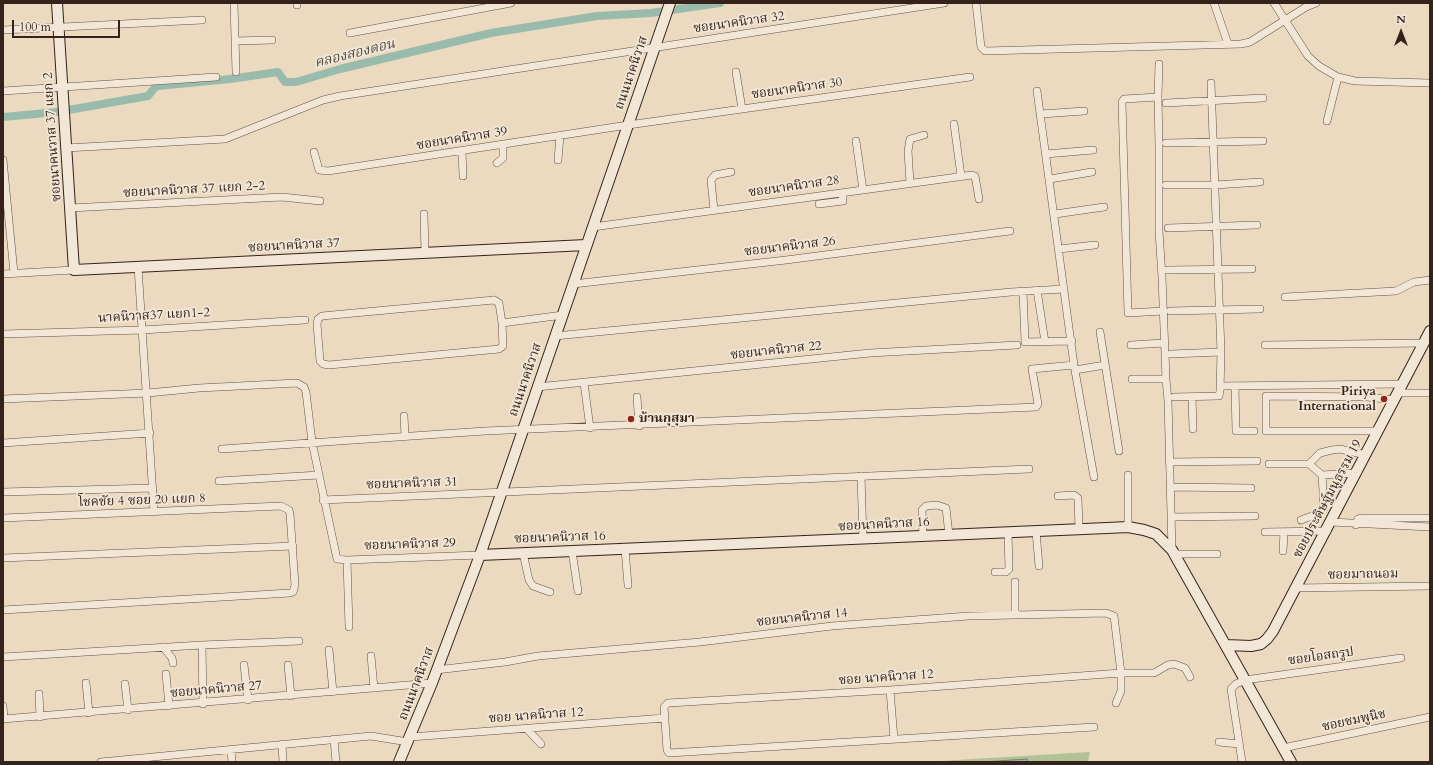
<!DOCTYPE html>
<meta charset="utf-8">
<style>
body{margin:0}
#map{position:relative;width:1433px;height:765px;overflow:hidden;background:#ebdac0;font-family:Cardo,serif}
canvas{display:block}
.frame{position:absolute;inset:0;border:4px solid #35231b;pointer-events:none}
.north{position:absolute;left:1381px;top:12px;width:40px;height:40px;-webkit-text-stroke:3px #f2e7d6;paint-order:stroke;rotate:0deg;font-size:11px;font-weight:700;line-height:16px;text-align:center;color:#35231b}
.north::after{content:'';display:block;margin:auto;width:14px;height:18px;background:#35231b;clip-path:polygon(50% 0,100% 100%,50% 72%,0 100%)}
.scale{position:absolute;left:12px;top:20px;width:108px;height:18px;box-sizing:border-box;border:2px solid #35231b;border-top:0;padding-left:5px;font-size:12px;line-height:14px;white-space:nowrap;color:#35231b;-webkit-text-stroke:3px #f2e7d6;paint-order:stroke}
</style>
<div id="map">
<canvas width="1433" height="765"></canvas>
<div class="frame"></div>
<div class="north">N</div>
<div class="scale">100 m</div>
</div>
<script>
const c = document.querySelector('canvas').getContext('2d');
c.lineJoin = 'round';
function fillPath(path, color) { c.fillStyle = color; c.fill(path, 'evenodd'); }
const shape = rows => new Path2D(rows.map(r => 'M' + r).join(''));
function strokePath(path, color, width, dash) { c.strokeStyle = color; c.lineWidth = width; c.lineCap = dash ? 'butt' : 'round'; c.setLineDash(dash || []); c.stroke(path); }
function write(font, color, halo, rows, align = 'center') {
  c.font = font + ' Cardo,"Noto Serif Thai",serif'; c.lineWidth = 3.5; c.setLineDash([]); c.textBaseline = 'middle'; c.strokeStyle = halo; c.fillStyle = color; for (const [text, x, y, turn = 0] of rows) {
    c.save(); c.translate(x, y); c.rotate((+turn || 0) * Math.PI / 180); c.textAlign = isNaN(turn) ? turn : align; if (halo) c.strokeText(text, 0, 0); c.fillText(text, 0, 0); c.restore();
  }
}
const green = shape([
 [1090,752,1088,762,1028,762,1027,759,983,762,923,762]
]);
const water = shape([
 [1027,759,1028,762,983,762,1027,759]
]);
const canal = shape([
 [3,117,57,112,148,96,156,86,158,86,230,79,278,72,285,82,296,82,340,69,491,33,597,16,651,13,720,3]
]);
const street = shape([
 [234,3,236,72],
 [297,3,297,5],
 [976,3,981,47,985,51,1241,44,1250,42,1306,7,1316,3],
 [1214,3,1228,44],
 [1274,3,1308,56,1319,66,1338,77,1355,81,1430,83],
 [3,30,202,20],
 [350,33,511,3],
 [235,41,272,40],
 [736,72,742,109],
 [3,91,216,77],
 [1037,91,1074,365,1094,477],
 [1158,97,1159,64],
 [1166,103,1263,98],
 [1041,114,1084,111],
 [1327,121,1338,77],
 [954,124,961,176],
 [856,141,863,190],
 [1166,143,1263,141],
 [66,148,225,139,323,100,340,96,944,3],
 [462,151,463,176],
 [314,152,319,170,328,171,628,125,970,77],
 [1046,154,1093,150],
 [3,160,14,273],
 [558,160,560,136],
 [497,163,503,158,503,145],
 [1050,179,1092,172],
 [910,183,908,151,910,139,924,135],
 [1166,185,1215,185,1260,182],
 [819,204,843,201,842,193],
 [70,208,282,197,320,201],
 [714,210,711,180,715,175,731,172],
 [424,214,425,252],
 [1055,214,1104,207],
 [593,227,972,175,975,176,979,199],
 [1168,228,1257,225],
 [1059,249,1095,245],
 [138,267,154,512],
 [1167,270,1252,269],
 [3,274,74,270],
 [573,284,786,260,1010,231],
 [1037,290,1045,342],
 [1023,291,1025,342,1072,341],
 [1285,297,1396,291,1414,282,1430,280],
 [494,300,499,303,502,323,503,346,499,349,329,365,323,364,320,361,317,324,318,319,322,316,494,300],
 [1163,311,1128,313,1122,102,1124,99,1158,97,1159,146,1159,231,1162,277,1166,379,1168,401,1172,550],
 [1170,311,1260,309],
 [502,323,563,315],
 [1100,332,1119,451],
 [3,334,142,330,305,320],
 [555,336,1011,292,1064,289],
 [1131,345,1164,343],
 [1265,345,1424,343],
 [1171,354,1221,352],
 [1075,370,1105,365],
 [1132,379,1166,379],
 [584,383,590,428],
 [1220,386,1402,384],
 [537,387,870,353,1017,345],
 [1235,387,1236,431,1254,431],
 [1398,393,1430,393],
 [637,397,639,426],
 [1174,397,1219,396,1220,391,1221,352,1211,83],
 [1192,397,1193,429],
 [3,399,148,393,199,388,297,383,304,387,306,392,312,442,337,559,347,560,480,555],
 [404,416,405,436],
 [1378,431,1266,431,1266,396,1367,397,1394,400],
 [3,443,150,433],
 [222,449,485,431,1036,407,1038,404,1032,369,1074,365],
 [1169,462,1257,461],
 [1269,464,1309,464,1322,475,1357,473],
 [1309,464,1320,453,1332,450,1340,449,1366,455],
 [1128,475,1128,527],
 [861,476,863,539],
 [219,481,319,475],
 [1171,487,1251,488],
 [3,492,153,488],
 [1058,496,1074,495,1078,498,1079,529],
 [323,500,1029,469],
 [1172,517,1255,516],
 [3,518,281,506,289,510,290,514,295,585,293,592,290,593,3,610],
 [1301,520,1320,513,1324,508,1322,475],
 [1331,522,1430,527],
 [1356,525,1358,519,1361,518,1430,518],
 [1036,531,1039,566],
 [1265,532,1327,531],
 [923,536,922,510,926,506,937,505,946,508,949,535],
 [625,549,628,585],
 [572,551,578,591],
 [1283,551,1284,532],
 [523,553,529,580,533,586,550,592],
 [1175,554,1217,554],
 [3,558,293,546],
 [347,560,349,627],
 [995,572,1006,572,1009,569,1008,532],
 [1015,582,1015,615],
 [1296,588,1430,586],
 [202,645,203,704],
 [163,647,172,658,173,663],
 [329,650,333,692],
 [371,656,374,688],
 [3,657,202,645,299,641],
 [244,665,248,700],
 [288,665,291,696],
 [436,670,505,662,538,656,700,642,832,626,969,616,1106,613,1114,616,1121,673,1121,691,1116,703],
 [166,674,169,706],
 [86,683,89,713],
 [125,684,128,710],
 [890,690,894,739],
 [39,694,40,717],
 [3,706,4,719],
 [3,719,432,683],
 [1094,727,669,753,667,750,664,707,668,703,890,690,1121,673,1154,673,1168,665,1174,664,1185,668,1190,677],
 [527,729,541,744],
 [410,737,665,718],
 [334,739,336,762],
 [1219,742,1239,744],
 [282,744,283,762],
 [1283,748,1430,717],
 [231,750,232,762],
 [101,762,371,736,408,742],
 [1242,762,1231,689,1236,684,1245,680,1401,658]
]);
const secondary = shape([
 [57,3,74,270,586,245],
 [480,555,1107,528,1128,527,1144,530,1156,534,1172,550,1291,762],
 [1226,645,1251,646,1261,644,1267,639,1273,631,1430,331],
 [399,762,432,683,480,555,670,3]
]);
const markers = [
 [1384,399,4,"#8f2418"],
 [631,419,4,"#8f2418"]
];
const streetNames = [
 ["ซอยนาคนิวาส 32",739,23,-8],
 ["ถนนนาคนิวาส",632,73,-71],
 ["ซอยนาคนิวาส 30",797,89,-8],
 ["ซอยนาคนวาส 37 แยก 2",53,137,-94],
 ["ซอยนาคนิวาส 39",462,139,-9],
 ["ซอยนาคนิวาส 28",794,187,-8],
 ["ซอยนาคนิวาส 37 แยก 2-2",194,190,-3],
 ["ซอยนาคนิวาส 37",294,246,-3],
 ["ซอยนาคนิวาส 26",790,247,-7],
 ["นาคนิวาส37 แยก1-2",154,316,-3],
 ["ซอยนาคนิวาส 22",776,351,-6],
 ["ถนนนาคนิวาส",526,380,-71],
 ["ซอยนาคนิวาส 31",412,484,-2],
 ["ซอยประดิษฐ์มนูธรรม 19",1328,499,-62],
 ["โชคชัย 4 ซอย 20 แยก 8",142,501,-2],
 ["ซอยนาคนิวาส 16",884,525,-3],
 ["ซอยนาคนิวาส 16",560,538,-2],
 ["ซอยนาคนิวาส 29",410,545,-2],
 ["ซอยมาถนอม",1363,575,-1],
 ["ซอยนาคนิวาส 14",802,618,-6],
 ["ซอยโอสถรูป",1321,657,-8],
 ["ซอย นาคนิวาส 12",886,678,-4],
 ["ถนนนาคนิวาส",417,684,-69],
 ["ซอยนาคนิวาส 27",216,690,-5],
 ["ซอย นาคนิวาส 12",536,716,-4],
 ["ซอยชมพูนิช",1354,721,-12]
];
const poiNames = [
 ["Piriya",1376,392],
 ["International",1376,407],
 ["บ้านกุสุมา",639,419,"left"]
];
const waterNames = [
 ["คลองสองตอน",355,54,-14]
];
fillPath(green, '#b3c196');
fillPath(water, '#99bbac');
strokePath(water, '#717e72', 1);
strokePath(canal, '#99bbac', 8);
strokePath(street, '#625144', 8);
strokePath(secondary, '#35231b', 12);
strokePath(street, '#f2e7d6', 7);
strokePath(secondary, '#f2e7d6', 10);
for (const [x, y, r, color] of markers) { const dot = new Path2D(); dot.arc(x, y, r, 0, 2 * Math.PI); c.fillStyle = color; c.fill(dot); strokePath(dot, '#f2e7d6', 1.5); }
write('13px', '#35231b', '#f2e7d6', streetNames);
write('bold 13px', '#35231b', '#f2e7d6', poiNames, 'right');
write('italic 14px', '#535146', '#f2e7d6', waterNames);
</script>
